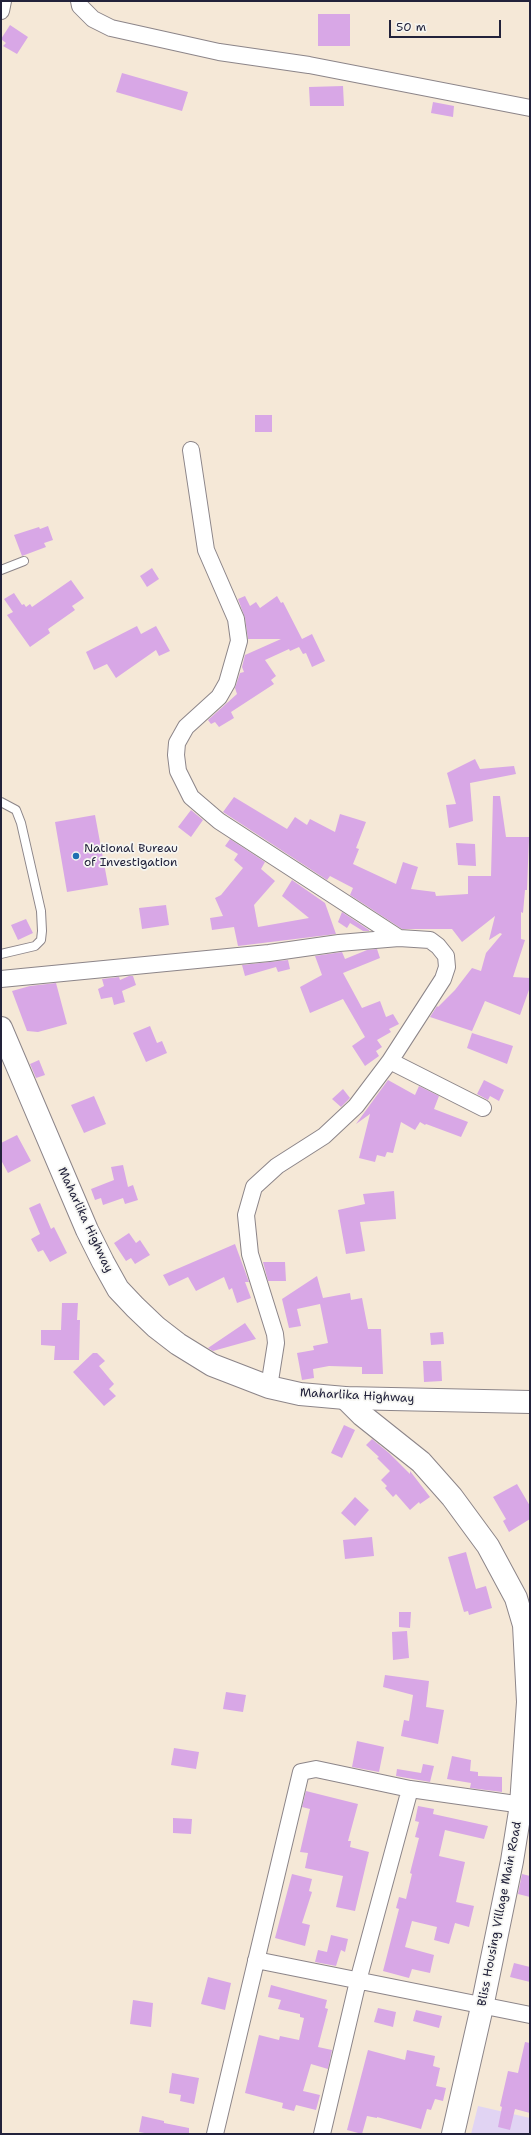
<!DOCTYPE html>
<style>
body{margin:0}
#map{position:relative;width:531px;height:2135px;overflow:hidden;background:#f5e8d7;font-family:"Shantell Sans",sans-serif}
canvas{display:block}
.frame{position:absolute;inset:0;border:2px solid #22223b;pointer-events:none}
.scale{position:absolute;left:389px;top:20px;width:112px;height:18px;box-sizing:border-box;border:2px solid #22223b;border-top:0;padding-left:5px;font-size:12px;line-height:14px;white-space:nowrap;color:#22223b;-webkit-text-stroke:3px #f6f6f2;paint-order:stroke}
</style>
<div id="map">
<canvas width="531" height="2135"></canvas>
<div class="frame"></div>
<div class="scale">50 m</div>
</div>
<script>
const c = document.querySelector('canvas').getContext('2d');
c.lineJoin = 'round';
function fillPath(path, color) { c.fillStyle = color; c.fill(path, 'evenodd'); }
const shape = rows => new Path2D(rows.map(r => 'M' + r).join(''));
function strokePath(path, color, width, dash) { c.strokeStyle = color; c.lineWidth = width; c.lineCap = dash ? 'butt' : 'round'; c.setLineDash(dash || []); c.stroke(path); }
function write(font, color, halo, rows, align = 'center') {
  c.font = font + ' "Shantell Sans",sans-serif'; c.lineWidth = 3.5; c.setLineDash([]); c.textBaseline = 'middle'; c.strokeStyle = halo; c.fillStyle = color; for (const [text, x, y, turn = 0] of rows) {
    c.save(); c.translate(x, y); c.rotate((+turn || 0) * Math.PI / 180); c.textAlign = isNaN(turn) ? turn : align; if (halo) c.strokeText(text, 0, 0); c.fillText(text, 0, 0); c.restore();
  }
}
const built = shape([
 [478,2106,530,2118,530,2134,471,2134]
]);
const building = shape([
 [318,14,350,14,350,46,318,46],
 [10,25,28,37,17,54,3,46,6,43,1,39],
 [122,73,188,92,182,111,116,92],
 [343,86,344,106,310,106,309,87],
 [433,102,454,106,453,117,431,113],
 [255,415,272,415,272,432,255,432],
 [48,526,53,540,44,543,46,547,22,556,14,535,39,527,40,529],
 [152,568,159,579,147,587,140,576],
 [71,580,84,598,72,606,75,610,48,629,50,633,30,647,7,615,13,612,4,599,14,593,22,605,24,604,26,607,30,604,32,607],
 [245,596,250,606,256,602,260,608,277,596,281,603,283,602,302,639,312,634,325,661,312,667,306,653,303,654,299,647,290,651,289,649,265,660,276,676,271,680,274,684,231,712,234,718,219,727,215,722,211,724,208,720,237,694,235,688,240,673,244,672,242,667,245,655,281,639,248,639,245,618,238,599],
 [137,626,141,634,156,626,170,651,159,656,156,650,116,678,107,664,94,670,86,652],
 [475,759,480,769,514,766,516,774,470,783,473,821,449,828,446,805,456,804,447,773],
 [493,796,500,796,506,837,529,837,527,890,525,890,523,913,521,912,521,939,525,940,513,977,530,978,530,987,520,1015,485,1001,472,1031,430,1017,437,1006,438,1007,455,990,472,968,481,971,486,953,502,934,500,933,489,940,495,916,462,942,452,929,402,929,350,895,353,888,330,876,327,880,223,812,234,797,287,829,295,817,307,825,310,819,335,832,340,814,366,822,356,848,359,849,353,864,396,884,403,862,418,867,411,889,435,892,436,896,468,894,468,876,491,876],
 [191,810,203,820,191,837,178,827],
 [95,815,108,885,67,892,55,822],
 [230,839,265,862,261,869,275,881,254,905,258,927,309,918,282,896,292,880,325,903,336,934,238,946,234,927,212,930,210,918,223,916,215,898,221,895,243,868,234,860,238,854,225,846],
 [456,843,475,844,476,866,458,865],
 [166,905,169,925,142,929,139,908],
 [342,912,369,930,369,931,363,931,350,923,347,928,338,922],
 [26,919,33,933,18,940,11,925],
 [377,949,380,958,343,973,362,1008,380,1001,386,1017,393,1014,399,1024,389,1029,391,1032,377,1040,382,1047,376,1051,379,1056,365,1066,352,1046,365,1037,343,999,310,1013,300,987,322,975,315,956,342,952,345,959,367,950],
 [288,960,290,969,278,972,276,967,245,976,242,965],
 [129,976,133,976,136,985,122,991,125,1002,114,1005,112,997,101,999,98,989,104,986,102,979,119,977,120,980],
 [56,983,67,1024,38,1032,27,1031,12,991,30,986],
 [150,1026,157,1043,162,1041,167,1053,146,1062,133,1033],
 [472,1033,513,1046,507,1064,467,1048],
 [39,1060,45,1075,36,1078,30,1064],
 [388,1080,415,1095,419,1086,439,1096,434,1109,468,1122,461,1137,426,1124,425,1125,420,1122,415,1130,401,1122,393,1153,387,1152,385,1157,377,1155,375,1162,359,1158,370,1114,356,1124],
 [484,1080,504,1090,499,1101,490,1096,488,1100,477,1094],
 [343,1089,350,1098,341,1107,332,1099],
 [94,1096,106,1124,84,1133,71,1105],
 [17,1135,31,1161,8,1173,1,1160,1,1143],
 [123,1165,128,1187,133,1185,138,1200,125,1204,123,1198,103,1205,101,1198,95,1200,91,1189,114,1180,111,1167],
 [394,1191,396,1219,360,1222,365,1251,346,1254,338,1210,365,1204,363,1194],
 [40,1203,51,1229,54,1227,67,1253,50,1262,43,1250,38,1252,31,1239,40,1234,29,1208],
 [129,1233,136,1243,140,1240,150,1255,135,1264,131,1258,126,1261,114,1243],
 [235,1244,249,1282,245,1282,251,1298,237,1303,232,1288,229,1290,224,1277,196,1291,188,1277,169,1286,163,1275],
 [263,1262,285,1262,286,1281,268,1281],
 [317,1276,323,1298,350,1293,351,1300,362,1298,368,1329,381,1329,383,1374,362,1374,362,1367,329,1366,313,1369,314,1378,302,1380,297,1353,314,1350,313,1346,328,1343,320,1304,297,1309,301,1326,289,1328,282,1299],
 [62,1303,78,1303,77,1320,80,1320,79,1360,54,1360,55,1346,41,1345,41,1330,61,1330],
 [245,1323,256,1339,213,1351,208,1348],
 [443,1332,444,1344,431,1345,430,1333],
 [93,1353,97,1353,105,1361,99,1366,114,1384,109,1389,116,1396,104,1406,73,1372],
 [423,1361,441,1361,442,1381,424,1382],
 [344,1425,355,1430,342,1458,331,1453],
 [372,1439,389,1453,410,1474,410,1471,430,1497,420,1504,419,1502,410,1510,396,1494,393,1497,385,1488,387,1486,381,1480,390,1471,377,1458,379,1457,366,1445],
 [517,1484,530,1506,530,1519,509,1532,503,1521,506,1519,493,1497],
 [355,1497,369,1510,355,1526,341,1513],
 [372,1537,374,1556,345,1559,343,1540],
 [466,1552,476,1589,486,1586,492,1608,469,1615,468,1611,464,1612,448,1557],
 [399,1612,411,1612,410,1628,399,1627],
 [407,1631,409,1658,393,1660,392,1632],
 [385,1675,429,1681,426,1707,444,1710,438,1744,401,1736,404,1720,409,1721,413,1695,383,1687],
 [226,1692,246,1695,243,1712,223,1709],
 [357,1741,384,1747,379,1772,352,1767],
 [174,1748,199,1752,196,1769,171,1765],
 [452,1756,471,1760,470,1771,478,1772,478,1776,502,1777,502,1792,470,1788,471,1783,447,1779],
 [423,1764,434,1766,430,1782,396,1776,397,1769,421,1773],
 [306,1791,358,1804,348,1841,351,1841,350,1847,369,1852,355,1911,336,1907,343,1876,305,1868,308,1853,300,1852,310,1809,302,1807],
 [418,1806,434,1809,433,1814,488,1826,484,1839,445,1830,439,1856,465,1862,456,1902,474,1906,469,1927,455,1923,449,1944,434,1940,437,1927,412,1921,405,1947,434,1955,430,1973,412,1969,409,1978,383,1971,399,1909,396,1908,399,1897,406,1899,412,1874,410,1873,419,1838,415,1837,419,1822,415,1821],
 [173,1818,192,1819,191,1834,173,1833],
 [292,1874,312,1879,309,1891,312,1892,302,1923,310,1925,305,1946,275,1938],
 [522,1874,530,1876,530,1897,518,1894],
 [331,1935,348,1939,345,1952,341,1950,336,1966,315,1962,318,1950,327,1952],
 [514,1963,530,1967,530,1982,510,1977],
 [208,1977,231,1983,225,2010,201,2004],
 [271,1985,327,2000,325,2008,328,2009,318,2047,332,2050,328,2069,311,2064,303,2091,320,2095,316,2110,296,2105,294,2111,282,2108,283,2103,245,2093,259,2035,279,2040,280,2036,299,2040,304,2018,300,2017,300,2014,278,2009,281,2000,268,1997],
 [133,2000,153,2003,151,2027,130,2024],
 [378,2008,396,2012,393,2027,374,2022],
 [416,2010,442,2016,439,2028,413,2021],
 [525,2042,530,2043,530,2113,515,2109,510,2130,498,2127,502,2107,500,2106,508,2071,518,2073],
 [368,2050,405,2060,407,2050,435,2056,433,2066,440,2068,436,2086,446,2088,443,2101,435,2099,431,2110,427,2109,421,2129,377,2117,377,2118,367,2116,362,2134,347,2130],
 [172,2073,199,2078,194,2104,180,2101,181,2095,169,2093],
 [142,2116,164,2121,164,2123,189,2128,189,2134,150,2134,139,2132]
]);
const lane = shape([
 [1,570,24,561],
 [1,802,16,810,21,823,41,911,42,931,41,940,35,946,1,954]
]);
const street = shape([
 [79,1,80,6,93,19,111,28,219,52,309,65,530,108],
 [1,11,3,1],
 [191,450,206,550,236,619,239,641,227,683,219,697,186,727,177,743,176,755,178,771,191,797,219,821,399,938],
 [1,979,269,953,339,943,399,938,430,940,438,946,446,956,447,967,443,979,390,1061,356,1106,324,1136,277,1166,254,1187,246,1215,250,1254,275,1334,276,1343,269,1387],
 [390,1061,483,1108],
 [256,1960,530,2015],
 [215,2134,301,1772,316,1769,410,1789,530,1806],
 [322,2134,358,1981,410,1789]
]);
const secondary = shape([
 [345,1398,362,1415,421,1462,452,1497,488,1546,516,1598,524,1625,528,1702,521,1805,512,1861,482,2007,453,2134]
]);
const highway = shape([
 [1,1028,87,1230,103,1262,118,1289,135,1307,156,1327,178,1344,212,1365,269,1387,300,1394,345,1398,530,1402]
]);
const markers = [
 [76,856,4,"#1f6fb2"]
];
const poiNames = [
 ["National Bureau",84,849],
 ["of Investigation",84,863]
];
const streetNames = [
 ["Maharlika Highway",85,1220,65],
 ["Maharlika Highway",357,1396,3],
 ["Bliss Housing Village Main Road",500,1914,-79]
];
fillPath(built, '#e1d4f3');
fillPath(building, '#d8a7e6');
strokePath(lane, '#8c8589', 10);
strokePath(street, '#8c8589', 18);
strokePath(secondary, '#8c8589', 24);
strokePath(highway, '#8c8589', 24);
strokePath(lane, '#fff', 8);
strokePath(street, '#fff', 16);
strokePath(secondary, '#fff', 22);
strokePath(highway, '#fff', 22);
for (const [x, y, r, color] of markers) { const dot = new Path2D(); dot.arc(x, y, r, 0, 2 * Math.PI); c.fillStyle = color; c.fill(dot); strokePath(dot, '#f6f6f2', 1.5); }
write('12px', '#22223b', '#f6f6f2', poiNames, 'left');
write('12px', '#22223b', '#f6f6f2', streetNames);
</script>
